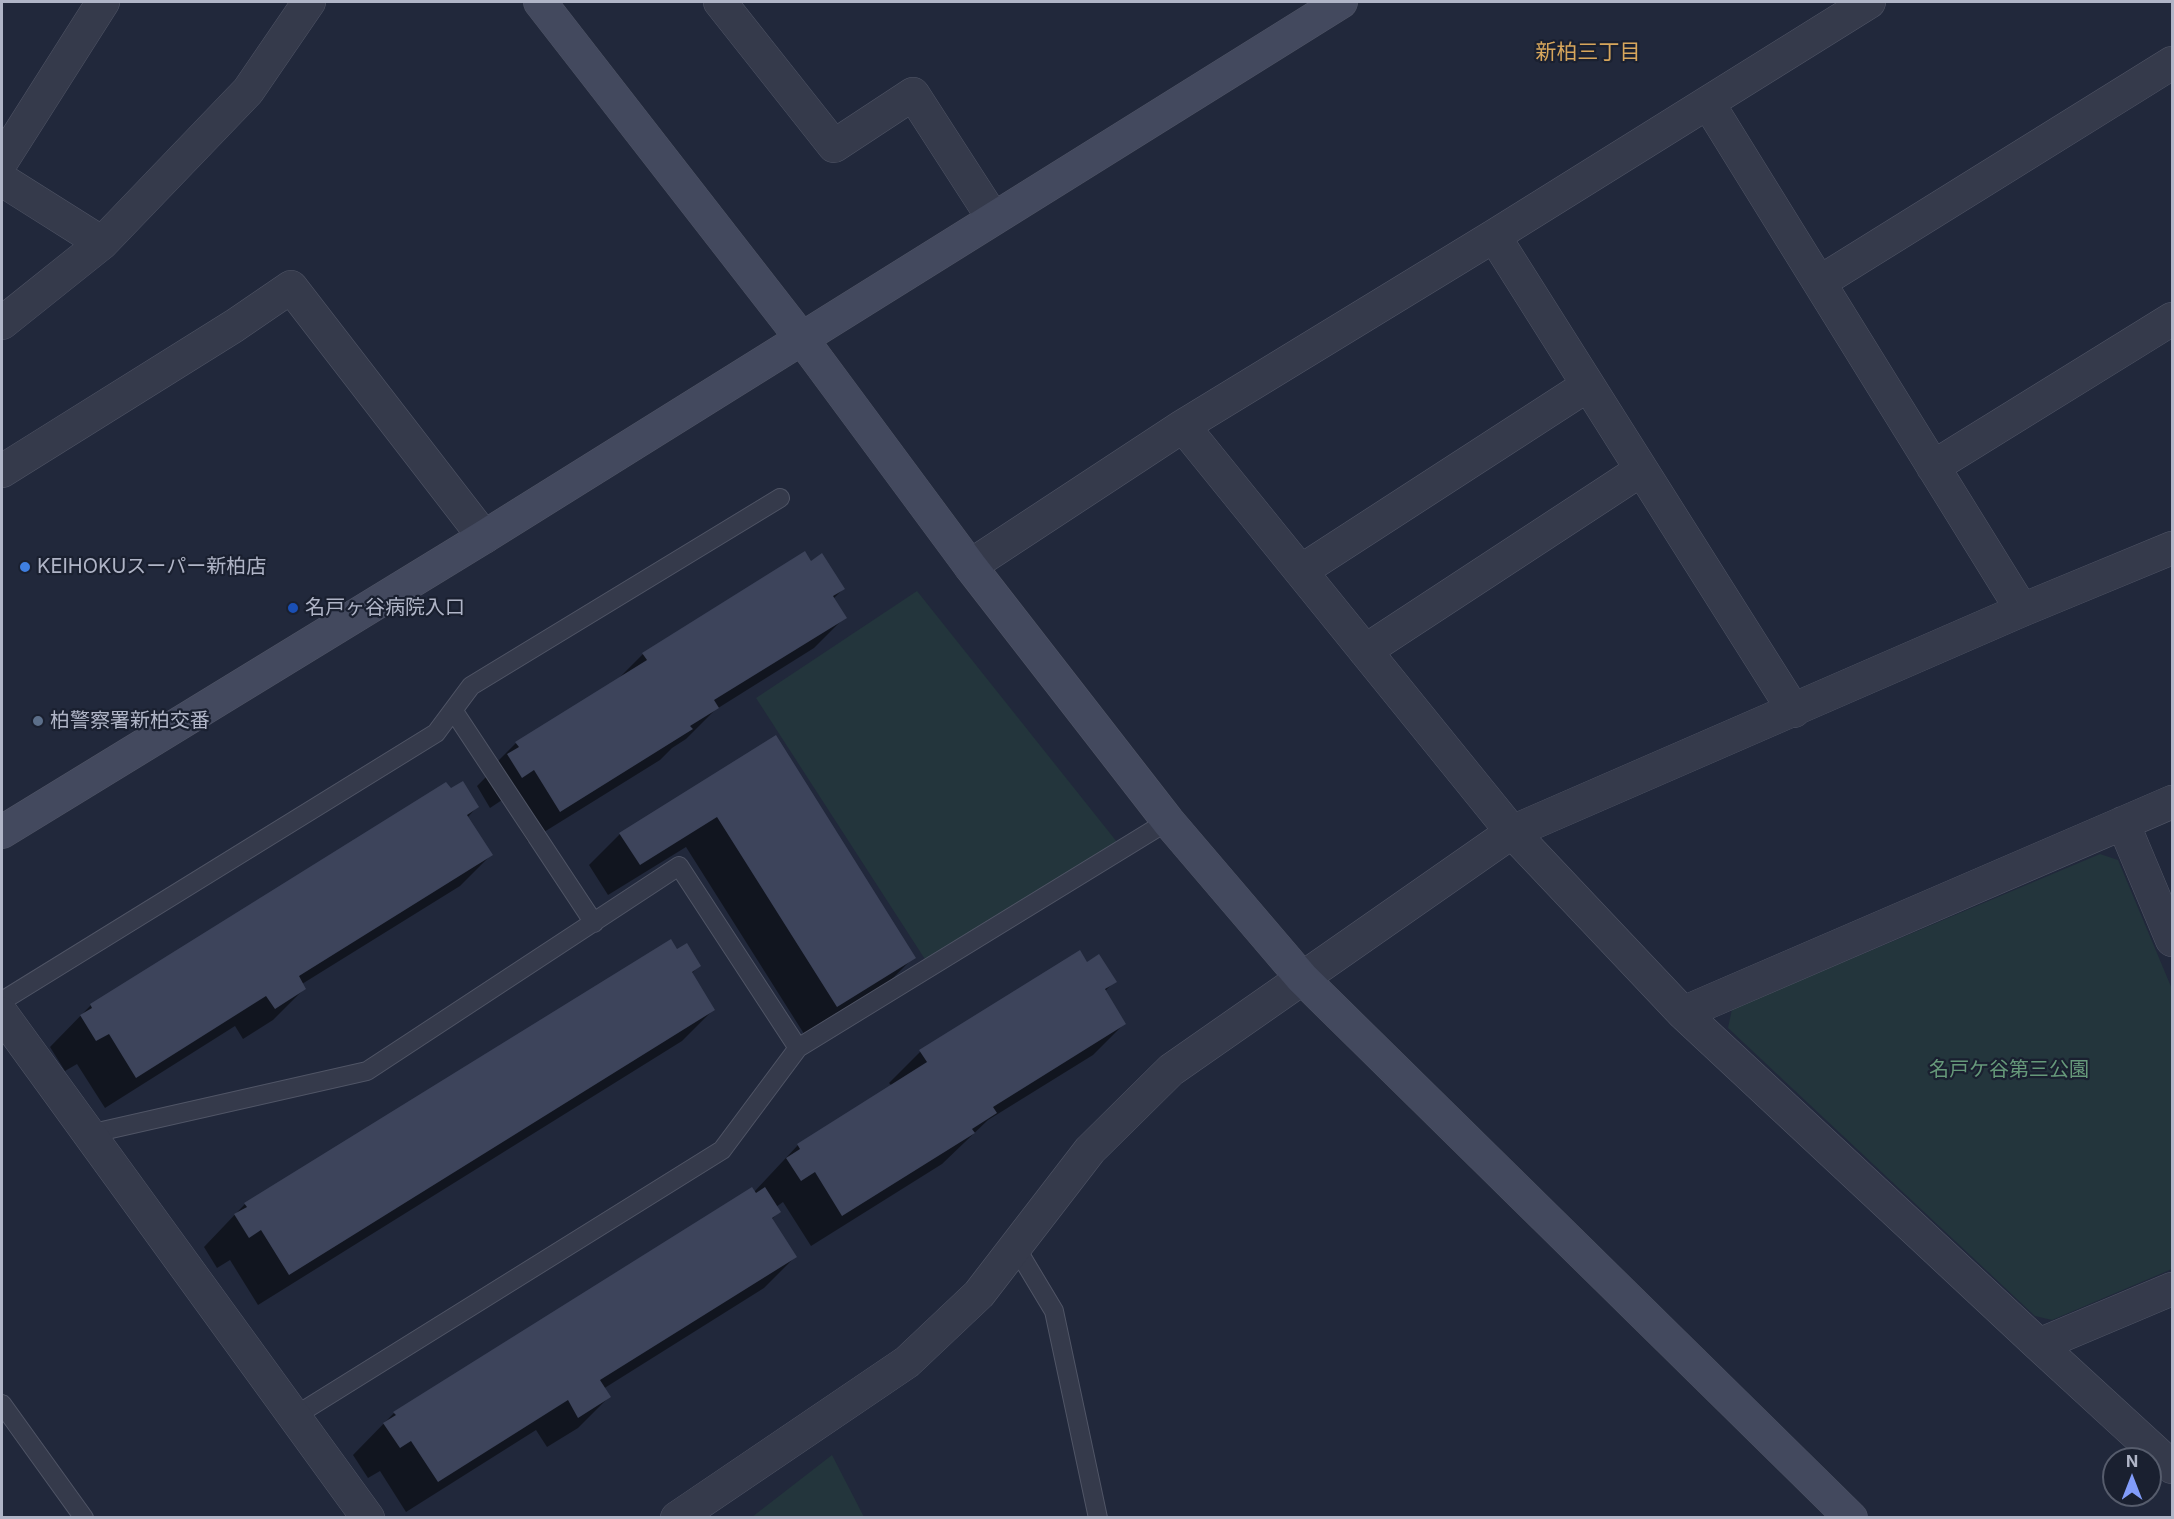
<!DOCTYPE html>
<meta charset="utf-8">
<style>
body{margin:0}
#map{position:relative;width:2174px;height:1519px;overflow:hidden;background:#21283b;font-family:Inter,sans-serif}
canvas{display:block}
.frame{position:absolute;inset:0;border:3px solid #b0b5c7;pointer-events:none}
.north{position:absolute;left:2102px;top:1447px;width:60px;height:60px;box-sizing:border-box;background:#1a2030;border:2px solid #565c6c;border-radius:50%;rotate:0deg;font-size:16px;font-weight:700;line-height:24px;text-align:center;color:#b0b5c7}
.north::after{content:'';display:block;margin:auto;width:21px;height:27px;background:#829cfa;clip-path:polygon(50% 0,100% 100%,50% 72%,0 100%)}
</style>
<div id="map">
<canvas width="2174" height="1519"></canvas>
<div class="frame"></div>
<div class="north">N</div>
</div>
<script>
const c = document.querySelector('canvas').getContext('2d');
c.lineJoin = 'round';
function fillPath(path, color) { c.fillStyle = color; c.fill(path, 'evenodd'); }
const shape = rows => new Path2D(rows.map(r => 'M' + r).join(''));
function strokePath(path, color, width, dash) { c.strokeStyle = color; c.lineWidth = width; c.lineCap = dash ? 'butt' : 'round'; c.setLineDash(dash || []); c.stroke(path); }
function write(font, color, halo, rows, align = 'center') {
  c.font = font + ' Inter,"Noto Sans JP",sans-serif'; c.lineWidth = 4.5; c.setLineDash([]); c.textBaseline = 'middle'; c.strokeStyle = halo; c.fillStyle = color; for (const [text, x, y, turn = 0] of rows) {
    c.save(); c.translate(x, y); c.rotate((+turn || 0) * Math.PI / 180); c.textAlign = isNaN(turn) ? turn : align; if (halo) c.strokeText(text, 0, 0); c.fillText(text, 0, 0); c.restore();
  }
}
const green = shape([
 [917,591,1121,847,930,967,756,698],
 [2100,854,2118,860,2172,989,2172,1269,2052,1320,2035,1316,1728,1028,1732,1009],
 [832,1455,864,1517,752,1517]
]);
const shadow = shape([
 [810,563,843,589,833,599,845,617,814,648,715,710,686,739,672,748,660,760,528,842,502,800,490,808,477,786,487,776,485,774,516,743,616,681,643,654],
 [775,737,914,957,883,988,806,1037,686,847,608,895,589,865,620,834],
 [450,790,477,807,467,818,491,855,460,886,302,984,304,989,273,1020,243,1039,235,1026,105,1108,77,1064,65,1071,50,1047,91,1005],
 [677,951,699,966,691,974,713,1010,682,1041,258,1305,230,1260,217,1268,204,1247,245,1204],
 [1087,964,1115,981,1104,992,1124,1024,1093,1055,988,1120,942,1164,811,1246,783,1202,776,1207,779,1212,771,1220,795,1257,764,1288,603,1389,609,1397,578,1428,547,1447,536,1430,406,1512,380,1471,368,1478,353,1455,394,1413,754,1192,798,1145,892,1086,889,1083,920,1052]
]);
const building = shape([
 [805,551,811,561,822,553,845,589,833,596,847,618,714,700,719,708,690,726,693,729,560,812,534,770,522,778,507,754,519,747,515,742,647,660,642,653],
 [776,735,916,958,837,1007,717,817,640,865,619,833],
 [463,781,479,807,467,815,493,855,299,976,306,989,275,1009,266,996,136,1078,109,1034,96,1041,80,1015,92,1008,90,1004,446,782,451,788],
 [671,939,677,949,687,943,701,966,692,972,715,1010,289,1275,261,1230,249,1238,234,1214,247,1207,244,1203],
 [1080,950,1087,962,1099,954,1117,982,1105,989,1126,1024,993,1107,997,1113,972,1129,975,1133,842,1216,815,1172,801,1181,786,1158,800,1149,797,1144,927,1062,919,1050],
 [752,1187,756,1193,765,1187,781,1212,772,1218,797,1257,600,1380,611,1397,578,1418,568,1400,438,1482,411,1441,400,1448,383,1423,396,1415,393,1412]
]);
const lane = shape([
 [453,710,594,923],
 [2,1001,436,733,471,686,780,498],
 [89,1134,367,1071,679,866,798,1048],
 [1015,1246,1054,1311,1098,1518],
 [2,1404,84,1518],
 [295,1416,722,1150,798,1048,1168,821]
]);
const street = shape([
 [720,2,834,146,913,94,993,218],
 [1708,103,2022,610],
 [2,161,103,2],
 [2,180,102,243],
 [1494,236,1794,711],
 [1820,282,2172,63],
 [2,323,102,243,248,91,309,2],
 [1183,426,1512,832,1683,1013,2039,1345,2172,1467],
 [1933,467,2172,319],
 [2,471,234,326,291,287,484,537],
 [970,566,1183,426,1494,236,1869,2],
 [1301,571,1588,385],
 [1365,651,1641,470],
 [2123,823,2172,940],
 [1683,1013,2172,802],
 [2,1014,368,1518],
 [2039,1345,2172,1289],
 [677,1518,907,1362,979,1294,1090,1150,1171,1070,1512,832,2022,610,2172,548]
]);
const secondary = shape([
 [540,2,802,339,970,566,1168,821,1302,978,1851,1518],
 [2,832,484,537,1341,2]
]);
const markers = [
 [25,567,6,"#3f7fe0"],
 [293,608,6,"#1a4fb4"],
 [38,721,6,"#5c6f8a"]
];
const poiNames = [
 ["KEIHOKUスーパー新柏店",37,567],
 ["名戸ヶ谷病院入口",305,608],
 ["柏警察署新柏交番",50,721]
];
const parkNames = [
 ["名戸ケ谷第三公園",2009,1070]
];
const neighbourhoodNames = [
 ["新柏三丁目",1588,53]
];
fillPath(green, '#23353c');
fillPath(shadow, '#0007');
fillPath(building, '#3d445b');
strokePath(lane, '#505566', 20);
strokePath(street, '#505566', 34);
strokePath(secondary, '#505566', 34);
strokePath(lane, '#353a4b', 18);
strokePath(street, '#353a4b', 33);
strokePath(secondary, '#43495e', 33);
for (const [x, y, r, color] of markers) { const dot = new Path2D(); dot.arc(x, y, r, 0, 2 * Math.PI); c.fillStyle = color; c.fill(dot); strokePath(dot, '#1a2030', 2); }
write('20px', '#b0b5c7', '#1a2030', poiNames, 'left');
write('20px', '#66997a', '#1a2030', parkNames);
write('21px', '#d7a65c', '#1a2030', neighbourhoodNames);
</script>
